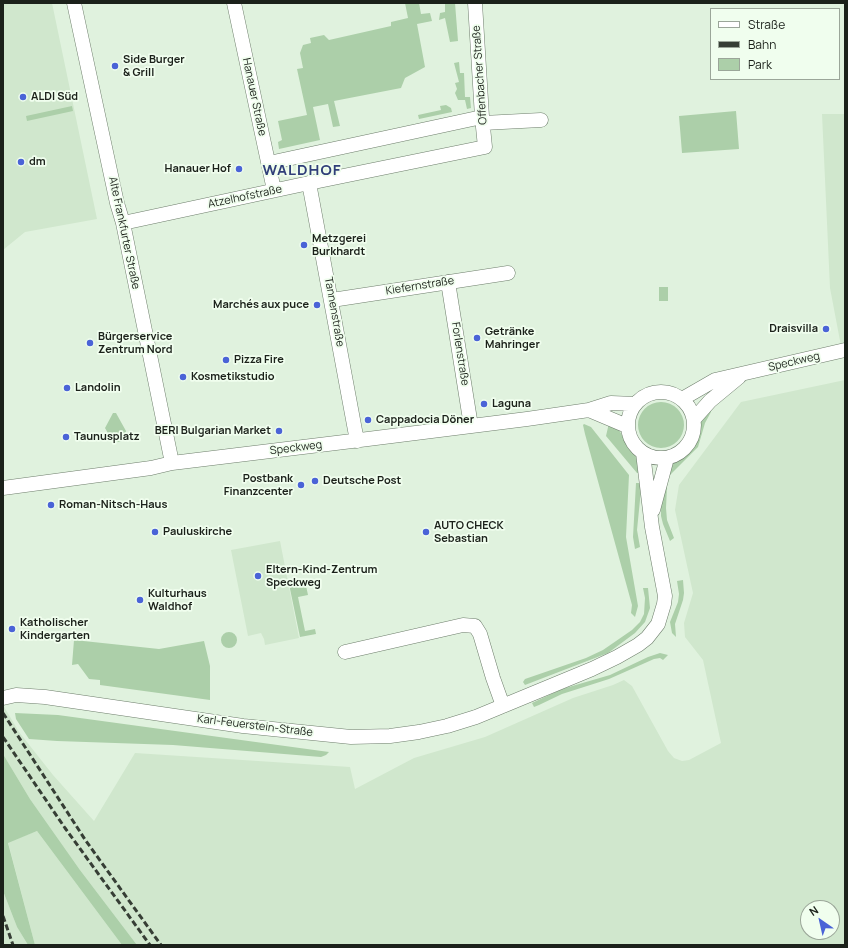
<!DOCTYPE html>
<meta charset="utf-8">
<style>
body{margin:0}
#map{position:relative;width:848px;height:948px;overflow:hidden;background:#e0f2de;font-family:Manrope,sans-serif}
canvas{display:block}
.frame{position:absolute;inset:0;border:4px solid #1b211a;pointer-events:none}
.legend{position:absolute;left:710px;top:8px;width:130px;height:72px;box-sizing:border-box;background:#f0feee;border:1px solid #9ba699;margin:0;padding:5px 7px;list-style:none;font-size:12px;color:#1b211a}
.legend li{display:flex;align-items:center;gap:8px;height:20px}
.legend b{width:20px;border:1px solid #9ba699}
.north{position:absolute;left:800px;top:900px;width:40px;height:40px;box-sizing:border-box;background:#f0feee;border:1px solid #9ba699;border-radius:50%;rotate:326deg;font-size:11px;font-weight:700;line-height:16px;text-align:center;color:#1b211a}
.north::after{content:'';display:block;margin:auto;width:14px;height:18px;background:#4a63d7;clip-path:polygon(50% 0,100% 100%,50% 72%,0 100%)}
</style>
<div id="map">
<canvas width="848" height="948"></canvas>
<div class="frame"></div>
<ul class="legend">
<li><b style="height:5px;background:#fff"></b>Straße</li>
<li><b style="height:5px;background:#363e35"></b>Bahn</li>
<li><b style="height:11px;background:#accfa9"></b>Park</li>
</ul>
<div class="north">N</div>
</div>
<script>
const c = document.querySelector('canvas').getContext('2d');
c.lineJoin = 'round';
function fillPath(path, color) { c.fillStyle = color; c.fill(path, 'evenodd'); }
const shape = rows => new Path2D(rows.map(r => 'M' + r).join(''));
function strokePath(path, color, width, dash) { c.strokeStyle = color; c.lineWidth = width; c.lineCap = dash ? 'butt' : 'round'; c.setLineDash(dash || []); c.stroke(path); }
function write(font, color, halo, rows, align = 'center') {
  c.font = font + ' Manrope,sans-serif'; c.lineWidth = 3.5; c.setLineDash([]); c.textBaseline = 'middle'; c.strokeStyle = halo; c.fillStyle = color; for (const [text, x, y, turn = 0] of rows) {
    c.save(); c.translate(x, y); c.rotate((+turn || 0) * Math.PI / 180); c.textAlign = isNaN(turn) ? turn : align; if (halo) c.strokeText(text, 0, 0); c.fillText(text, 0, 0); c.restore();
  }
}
const built = shape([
 [3,3,52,3,97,219,25,232,3,250],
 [822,114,845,114,845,345,841,346,830,288],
 [845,380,845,945,137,945,80,870,30,799,3,754,3,705,19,732,53,775,94,821,135,753,350,767,355,789,414,758,485,737,573,698,613,685,624,680,632,686,668,751,674,758,682,761,689,760,721,743,703,660,685,637,684,623,693,593,675,510,679,485,741,402],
 [808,908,832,908,832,932,808,932],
 [280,541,299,638,265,645,264,639,261,633,248,636,231,550],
 [37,831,122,945,35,945,8,842],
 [3,891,17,927,28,945,3,945]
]);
const green = shape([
 [405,3,419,3,421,14,430,13,432,21,417,24,425,67,405,78,401,88,334,101,340,126,333,127,328,104,313,107,320,140,279,149,278,142,282,140,278,121,307,115,297,69,303,68,300,53,303,45,311,43,310,38,324,35,329,40,391,26,391,22,408,18],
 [445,3,455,3,458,41,450,42,445,18,439,20,440,13,445,12],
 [459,62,460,73,464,73,465,97,470,97,471,108,467,109,465,100,458,100,455,93,457,89,455,83,459,82,454,63],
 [446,105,451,108,452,112,419,119,418,115,441,110,440,106],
 [72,106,73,111,27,121,26,116],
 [736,111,739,149,682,153,679,116],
 [659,287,668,287,668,301,659,301],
 '638 425a23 23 0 1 1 46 0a23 23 0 1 1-46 0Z',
 [711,410,711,412,705,423,698,447,670,475,665,476,671,465,685,456,693,447,698,436,700,423],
 [113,413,116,413,126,431,123,440,121,442,113,442,105,428],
 [609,423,619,430,627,444,636,457,639,461,640,473,637,473,606,436],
 [584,424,591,427,629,475,626,537,638,606,635,617,631,613,632,605,585,434,583,425],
 [636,483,641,483,641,490,637,530,640,547,635,549,633,537],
 [666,484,667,487,666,508,667,520,674,538,670,541,663,524,661,516,661,505],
 [683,580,684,593,683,600,675,624,676,637,672,633,670,622,678,602,679,594,677,581],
 [305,581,308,595,298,597,305,631,315,629,316,634,300,637,289,584],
 [643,588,648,588,650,608,645,622,635,633,608,653,525,685,523,682,525,679,586,658,603,650,632,630,640,622,644,614,645,598],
 '221 640a8 8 0 1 1 16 0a8 8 0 1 1-16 0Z',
 [74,640,159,649,204,641,210,666,210,700,100,685,100,680,89,679,78,664,72,665],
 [660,653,668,655,663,660,660,658,654,659,609,679,562,694,539,705,534,707,532,703,562,689,610,675,648,657],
 [15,713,58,715,329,752,326,755,321,757,173,745,57,741,29,739,16,719],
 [3,754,30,799,80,870,137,945,122,945,37,831,8,843,35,945,28,945,17,927,3,891]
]);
const minor = shape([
 [74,3,117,203,123,223,172,463],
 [234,3,274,190],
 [483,123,541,120],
 [269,163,482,117],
 [309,183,357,441],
 [123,223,309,183,485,147,482,117,475,3],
 [448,282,471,426],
 [332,300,508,273],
 '628 425a33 33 0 1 1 66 0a33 33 0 1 1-66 0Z',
 [682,399,715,380,845,350],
 [589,410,627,426],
 [694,419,710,401,739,377],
 [3,488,151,468,172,463,344,442,527,419,589,410,611,403,635,404],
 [653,510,667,458],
 [345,652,463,625,475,626,480,634,493,678,503,706],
 [3,698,16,695,45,697,243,726,351,737,390,736,419,732,447,726,476,717,592,669,617,657,638,645,647,638,658,624,664,604,665,596,652,527,643,453]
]);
const rail = shape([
 [3,713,86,841,161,945],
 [3,737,65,828,150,945],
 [3,916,13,945]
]);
const markers = [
 [115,66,4,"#4a63d7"],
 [23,97,4,"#4a63d7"],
 [21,162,4,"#4a63d7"],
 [239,169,4,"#4a63d7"],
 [304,245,4,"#4a63d7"],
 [317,305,4,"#4a63d7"],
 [826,329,4,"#4a63d7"],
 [477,338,4,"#4a63d7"],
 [90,343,4,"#4a63d7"],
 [226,360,4,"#4a63d7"],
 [183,377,4,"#4a63d7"],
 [67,388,4,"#4a63d7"],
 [484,404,4,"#4a63d7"],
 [368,420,4,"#4a63d7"],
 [279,431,4,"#4a63d7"],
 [66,437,4,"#4a63d7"],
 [315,481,4,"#4a63d7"],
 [301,485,4,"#4a63d7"],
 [51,505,4,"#4a63d7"],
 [155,532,4,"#4a63d7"],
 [426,532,4,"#4a63d7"],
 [258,576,4,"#4a63d7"],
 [140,600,4,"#4a63d7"],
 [12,629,4,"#4a63d7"]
];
const poiNames = [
 ["Side Burger",123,60],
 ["& Grill",123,73],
 ["ALDI Süd",31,97],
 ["dm",29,162],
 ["Hanauer Hof",231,169,"right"],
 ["Metzgerei",312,239],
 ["Burkhardt",312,252],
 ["Marchés aux puce",309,305,"right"],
 ["Draisvilla",818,329,"right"],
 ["Getränke",485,332],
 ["Mahringer",485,345],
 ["Bürgerservice",98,337],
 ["Zentrum Nord",98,350],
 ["Pizza Fire",234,360],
 ["Kosmetikstudio",191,377],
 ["Landolin",75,388],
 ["Laguna",492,404],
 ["Cappadocia Döner",376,420],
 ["BERI Bulgarian Market",271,431,"right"],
 ["Taunusplatz",74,437],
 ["Postbank",293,479,"right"],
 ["Finanzcenter",293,492,"right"],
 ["Deutsche Post",323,481],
 ["Roman-Nitsch-Haus",59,505],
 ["AUTO CHECK",434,526],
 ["Sebastian",434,539],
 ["Pauluskirche",163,532],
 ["Eltern-Kind-Zentrum",266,570],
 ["Speckweg",266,583],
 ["Kulturhaus",148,594],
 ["Waldhof",148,607],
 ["Katholischer",20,623],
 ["Kindergarten",20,636]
];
const streetNames = [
 ["Offenbacher Straße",480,75,-94],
 ["Hanauer Straße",254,97,78],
 ["Atzelhofstraße",245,197,-12],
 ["Alte Frankfurter Straße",124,233,78],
 ["Kiefernstraße",420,286,-9],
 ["Tannenstraße",334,312,80],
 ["Forlenstraße",460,354,81],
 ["Speckweg",794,362,-13],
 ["Speckweg",296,448,-7],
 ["Karl-Feuerstein-Straße",255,726,7]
];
const districtNames = [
 ["WALDHOF",302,171]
];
fillPath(built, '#d0e7cd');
fillPath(green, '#accfa9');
strokePath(minor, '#6e7e6c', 15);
strokePath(minor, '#fff', 14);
strokePath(rail, '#363e35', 3, [6, 3]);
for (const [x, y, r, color] of markers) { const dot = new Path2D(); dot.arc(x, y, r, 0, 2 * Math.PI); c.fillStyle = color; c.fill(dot); strokePath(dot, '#f0feee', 1.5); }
write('bold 11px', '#1b211a', '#f0feee', poiNames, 'left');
write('11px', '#1b211a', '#f0feee', streetNames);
c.letterSpacing = '1px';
write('bold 15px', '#303f79', '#f0feee', districtNames);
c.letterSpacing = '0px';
</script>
